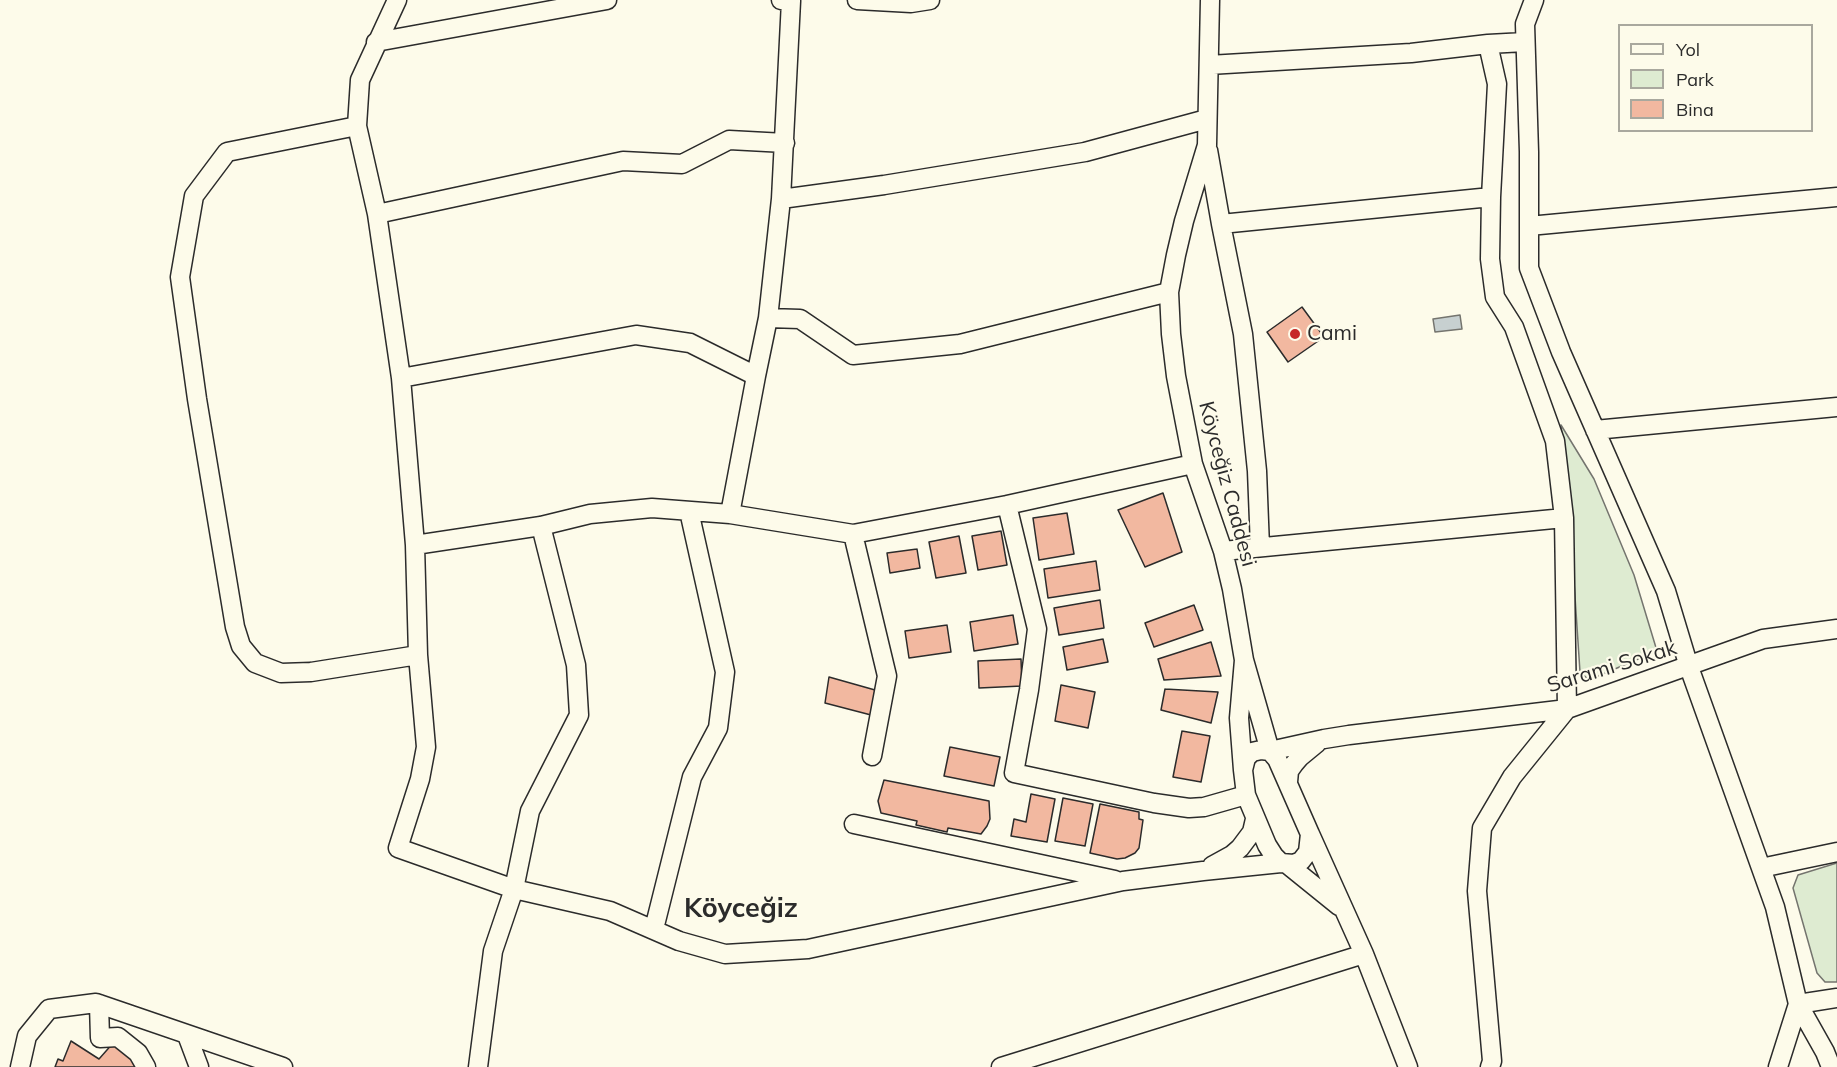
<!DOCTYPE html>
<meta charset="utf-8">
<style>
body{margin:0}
#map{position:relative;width:1837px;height:1067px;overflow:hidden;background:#fdfbea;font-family:Mulish,sans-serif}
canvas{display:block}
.legend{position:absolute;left:1618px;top:24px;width:195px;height:108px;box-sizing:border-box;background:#fdfbea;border:2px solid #a9a89e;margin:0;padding:8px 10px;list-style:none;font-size:18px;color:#2b2b2b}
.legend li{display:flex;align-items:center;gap:12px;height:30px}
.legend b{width:30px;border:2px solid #a9a89e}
</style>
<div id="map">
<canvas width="1837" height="1067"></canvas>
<ul class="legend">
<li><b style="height:8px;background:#fdfbea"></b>Yol</li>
<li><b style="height:16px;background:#deebd1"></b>Park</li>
<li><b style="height:16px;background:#f2b8a0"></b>Bina</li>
</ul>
</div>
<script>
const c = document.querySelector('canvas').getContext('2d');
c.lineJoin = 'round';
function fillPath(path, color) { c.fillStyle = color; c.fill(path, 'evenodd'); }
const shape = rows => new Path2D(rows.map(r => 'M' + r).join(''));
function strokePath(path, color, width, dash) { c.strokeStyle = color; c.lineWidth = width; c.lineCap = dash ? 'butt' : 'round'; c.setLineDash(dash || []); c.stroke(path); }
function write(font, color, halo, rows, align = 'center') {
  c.font = font + ' Mulish,sans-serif'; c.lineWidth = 4.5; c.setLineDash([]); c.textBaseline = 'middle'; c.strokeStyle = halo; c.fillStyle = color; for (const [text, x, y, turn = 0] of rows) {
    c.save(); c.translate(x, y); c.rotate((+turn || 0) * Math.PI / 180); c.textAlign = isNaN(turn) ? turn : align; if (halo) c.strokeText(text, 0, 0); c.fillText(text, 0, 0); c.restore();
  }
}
const green = shape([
 [1561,425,1594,479,1634,575,1657,651,1589,680,1580,672,1569,506,1561,425],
 [1837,863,1837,982,1825,982,1817,973,1793,888,1798,875,1837,863]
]);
const water = shape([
 [1460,315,1462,329,1435,332,1433,319,1460,315]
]);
const building = shape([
 [1302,307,1324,337,1288,362,1267,332,1302,307],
 [1163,493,1182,552,1145,567,1118,510,1163,493],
 [1067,513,1074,554,1039,560,1033,518,1067,513],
 [1001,531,1007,565,978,570,972,536,1001,531],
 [959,536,966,573,936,578,929,542,959,536],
 [917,549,920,568,890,573,887,553,917,549],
 [1096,561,1100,590,1048,598,1044,569,1096,561],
 [1100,600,1104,628,1059,635,1054,608,1100,600],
 [1194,605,1203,630,1154,647,1145,623,1194,605],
 [1013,615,1018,644,974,651,970,622,1013,615],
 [947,625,951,652,909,658,905,631,947,625],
 [1103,639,1108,662,1067,670,1063,647,1103,639],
 [1211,642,1221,676,1164,680,1158,659,1211,642],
 [1021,659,1022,686,979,688,978,661,1021,659],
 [829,677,875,690,871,715,825,703,829,677],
 [1061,685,1095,692,1088,728,1055,721,1061,685],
 [1165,689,1218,692,1211,723,1161,710,1165,689],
 [1182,731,1210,736,1201,782,1173,777,1182,731],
 [950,747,1000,757,994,786,944,776,950,747],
 [884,780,989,801,990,819,987,826,981,834,948,828,947,832,916,825,917,821,881,813,878,801,884,780],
 [1031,794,1055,799,1047,842,1011,836,1014,819,1026,822,1031,794],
 [1063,798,1093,804,1085,846,1055,841,1063,798],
 [1100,804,1139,812,1139,819,1143,820,1139,848,1135,853,1125,858,1117,859,1090,853,1100,804],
 [71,1041,99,1059,114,1042,139,1064,136,1067,55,1067,58,1059,63,1061,71,1041]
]);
const minor = shape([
 [397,0,360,80,357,126,377,214,401,378,415,545,541,526,590,514,652,508,730,514,853,534,1007,505],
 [781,0,791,1,781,199],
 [857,0,911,3,930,0],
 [1210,0,1207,145,1184,221,1176,255,1169,292,1171,334,1176,376,1193,464,1223,551,1232,589,1244,660],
 [1534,0,1525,24,1529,152,1529,268,1561,352,1666,591,1689,667,1775,907,1798,1004,1778,1067],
 [376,42,607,0],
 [1488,44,1525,42],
 [1209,65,1411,53,1488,44,1497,84,1491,197,1490,259,1495,297,1514,327,1555,441,1564,518],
 [357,126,227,152,194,196,180,277,197,399,235,627,241,646,255,663,281,673,311,672,418,655],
 [1208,150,1221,224,1491,197],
 [377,214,623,161,682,164,729,140,785,143],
 [1221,224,1243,334,1257,471,1260,547],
 [1529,226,1837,197],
 [768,318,781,199,884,185,1085,152,1207,119],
 [756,376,768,318,800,319,853,355,960,344,1169,292],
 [401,378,636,335,690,343,756,376,730,514],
 [1595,430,1837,407],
 [1193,464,1007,505,1037,629,1029,690,1014,773,1154,803,1189,808,1204,807,1246,795],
 [853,534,887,676,872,756],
 [415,545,418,655,426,747,420,779,398,848,514,889,530,811,579,715,576,665,541,526],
 [1223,551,1564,518,1567,709,1512,777,1482,828,1477,891,1492,1061,1490,1067],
 [1288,782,1289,771,1294,764,1300,757,1317,743],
 [854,824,1115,880],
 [1310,834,1364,954,1408,1067],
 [1281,863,1274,856,1267,845,1246,795,1243,770,1246,758,1252,752,1261,750,1270,751,1324,739,1349,735,1567,709,1763,639,1837,629],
 [1287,864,1339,906],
 [1212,866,1232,855,1240,848,1252,832,1255,819],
 [1761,868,1837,852],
 [654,929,692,777,718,728,725,672,689,511],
 [99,1004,100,1038,118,1037,138,1053,146,1067],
 [187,1035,199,1067],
 [20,1067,27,1036,49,1009,96,1003,283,1067],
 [478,1067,493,951,514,889,610,911,679,941,725,954,808,949,1123,881,1203,871,1281,863,1294,864,1301,861,1308,852,1310,834,1277,759,1270,751,1244,660,1239,718,1243,770],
 [1001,1067,1364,954],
 [1831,1067,1825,1052,1798,1004,1837,998]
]);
const markers = [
 [1295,334,6,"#c62828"]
];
const poiNames = [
 ["Cami",1307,334]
];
const streetNames = [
 ["Köyceğiz Caddesi",1227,484,75],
 ["Sarami Sokak",1612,667,-17]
];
const districtNames = [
 ["Köyceğiz",741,909]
];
fillPath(green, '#deebd1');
strokePath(green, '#74746e', 1.5);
fillPath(water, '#c7d0d0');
strokePath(water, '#74746e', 1.5);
fillPath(building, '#f2b8a0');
strokePath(building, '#2b2b2b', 1.5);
strokePath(minor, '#2b2b2b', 21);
strokePath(minor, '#fdfbea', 18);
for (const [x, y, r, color] of markers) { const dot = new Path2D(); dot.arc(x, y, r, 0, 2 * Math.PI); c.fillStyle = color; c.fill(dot); strokePath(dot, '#fdfbea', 2); }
write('21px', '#2b2b2b', '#fdfbea', poiNames, 'left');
write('21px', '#2b2b2b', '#fdfbea', streetNames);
write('bold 27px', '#2b2b2b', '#fdfbea', districtNames);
</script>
